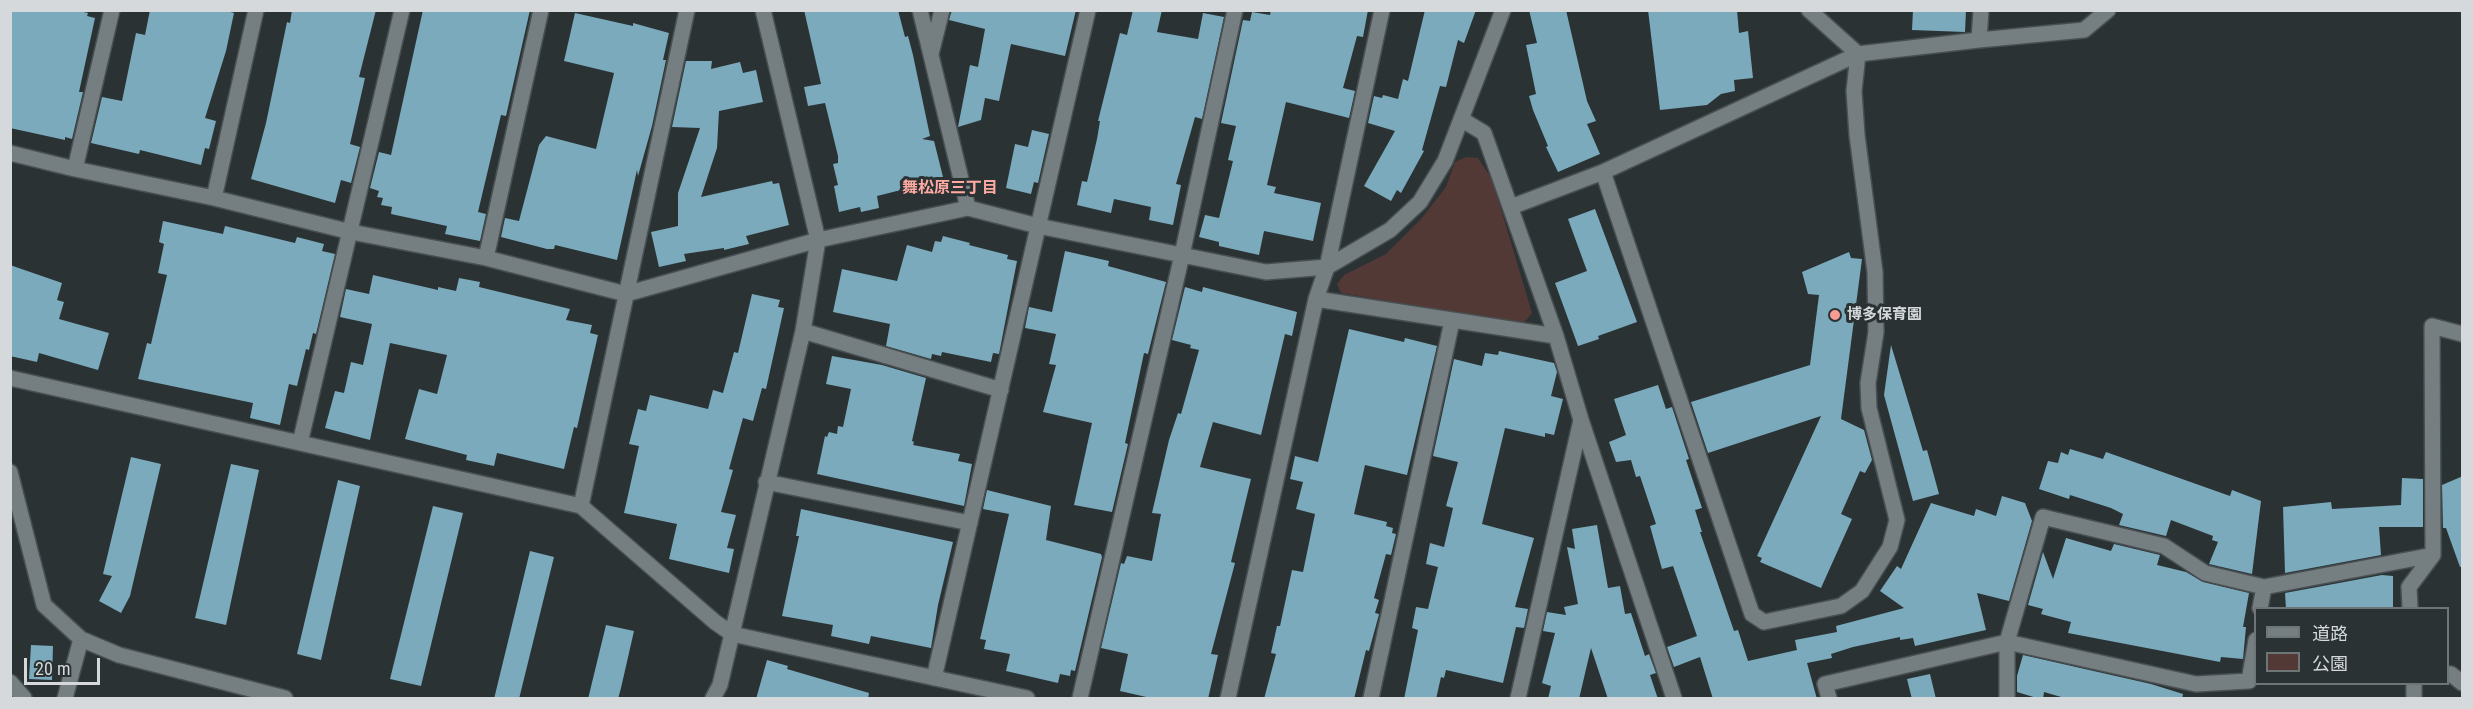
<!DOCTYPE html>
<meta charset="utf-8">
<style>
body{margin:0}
#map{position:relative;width:2473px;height:709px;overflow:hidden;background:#2a3234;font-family:"Roboto Condensed","Noto Sans JP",sans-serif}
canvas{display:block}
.frame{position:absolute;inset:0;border:12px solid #d5d9db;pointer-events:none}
.legend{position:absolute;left:2254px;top:607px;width:195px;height:78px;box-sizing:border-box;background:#2a3234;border:2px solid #6e7577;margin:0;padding:8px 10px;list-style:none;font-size:18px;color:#d5d9db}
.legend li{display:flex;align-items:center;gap:12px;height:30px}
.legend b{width:30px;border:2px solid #6e7577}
.scale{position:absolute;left:24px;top:658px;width:76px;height:27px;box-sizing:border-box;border:3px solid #d5d9db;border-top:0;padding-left:8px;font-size:18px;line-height:21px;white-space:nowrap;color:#d5d9db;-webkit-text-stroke:4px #2a3234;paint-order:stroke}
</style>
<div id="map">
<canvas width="2473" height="709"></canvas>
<div class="frame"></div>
<ul class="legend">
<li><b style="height:8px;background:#757e81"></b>道路</li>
<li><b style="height:16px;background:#523936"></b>公園</li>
</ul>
<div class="scale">20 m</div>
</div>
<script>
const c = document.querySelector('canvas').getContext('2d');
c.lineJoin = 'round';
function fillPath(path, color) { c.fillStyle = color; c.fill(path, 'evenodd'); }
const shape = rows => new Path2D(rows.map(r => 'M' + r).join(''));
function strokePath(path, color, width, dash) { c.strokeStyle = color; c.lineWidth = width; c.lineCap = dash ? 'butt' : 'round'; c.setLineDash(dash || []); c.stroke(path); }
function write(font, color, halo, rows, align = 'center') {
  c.font = font + ' "Roboto Condensed","Noto Sans JP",sans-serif'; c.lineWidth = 6; c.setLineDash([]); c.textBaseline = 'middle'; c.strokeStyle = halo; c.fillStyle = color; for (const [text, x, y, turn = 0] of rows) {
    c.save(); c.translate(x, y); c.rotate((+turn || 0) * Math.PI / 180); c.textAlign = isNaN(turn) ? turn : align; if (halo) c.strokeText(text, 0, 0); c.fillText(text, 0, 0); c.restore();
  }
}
const green = shape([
 [1466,157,1478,158,1492,179,1532,313,1523,324,1341,293,1337,284,1344,275,1386,254,1421,219,1446,187,1455,162]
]);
const building = shape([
 [10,10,75,10,88,13,87,16,95,18,79,92,83,92,72,139,65,137,65,140,10,128],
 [150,10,223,10,234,13,226,51,205,118,216,121,209,149,205,148,201,165,140,150,139,154,91,143,102,97,122,101,136,33,145,35],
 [292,10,376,10,359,77,365,78,350,144,360,147,351,183,341,180,335,203,251,179,266,123,287,22,290,23],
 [423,10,530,10,506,116,501,115,478,212,486,214,480,241,445,234,447,226,391,214,392,207,381,205,383,198,377,197,379,191,370,188,379,152,391,155],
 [804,10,898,10,905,37,908,36,913,55,930,136,922,139,934,141,945,185,919,192,917,186,877,196,879,208,861,212,860,207,839,212,834,186,838,185,833,164,838,163,838,156,825,103,808,106,804,87,821,84],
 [952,10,1076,10,1065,56,1011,44,999,101,985,98,981,120,958,127,970,65,978,67,985,29,949,20],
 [1133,10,1162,10,1157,32,1198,39,1203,13,1224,17,1202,119,1195,117,1176,184,1181,185,1173,225,1149,220,1151,207,1114,199,1111,213,1077,205,1082,181,1087,182,1097,139,1100,121,1098,121,1120,33,1127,35],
 [1271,10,1368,10,1363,37,1357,36,1343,88,1355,91,1349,118,1286,102,1267,185,1276,187,1274,193,1321,203,1313,241,1264,231,1259,255,1219,246,1219,242,1199,237,1205,215,1219,218,1233,161,1228,160,1236,126,1221,123,1243,20,1250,21,1252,12,1270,15],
 [1425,10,1476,10,1464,43,1458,40,1446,87,1440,86,1422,150,1424,151,1401,193,1397,190,1391,201,1364,186,1395,131,1368,123,1374,96,1382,98,1383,95,1398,99,1403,79,1408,81],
 [1529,10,1566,10,1587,101,1596,121,1587,124,1600,154,1558,172,1546,147,1548,146,1533,110,1529,96,1536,94,1526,45,1537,43],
 [1648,10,1737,10,1739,33,1748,31,1753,78,1734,80,1735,91,1721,94,1707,105,1660,110],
 [1913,10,1966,10,1965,32,1912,30],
 [575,13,633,26,633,23,669,33,663,60,666,60,652,126,638,176,637,170,617,260,555,245,554,249,547,249,501,237,505,218,519,221,539,145,546,136,596,149,614,73,564,61],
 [686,61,712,61,711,69,740,62,743,73,756,70,763,102,719,111,717,148,701,197,772,181,773,184,779,183,789,225,746,236,749,244,724,250,724,248,684,254,686,261,659,267,651,232,678,226,678,193,700,128,672,127],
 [1032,130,1049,134,1038,183,1034,182,1031,194,1006,188,1015,144,1028,147],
 [1595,209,1637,322,1598,336,1599,339,1578,346,1555,283,1587,271,1568,219],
 [163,221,223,234,225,226,295,243,297,237,324,244,322,251,335,254,316,334,313,333,309,350,306,349,297,386,289,384,280,425,250,418,253,403,138,379,147,343,151,344,167,275,158,273,164,244,159,242],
 [943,236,970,243,969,245,1008,255,1007,259,1017,261,999,354,993,353,991,362,942,352,941,356,932,354,931,359,886,346,890,324,833,312,842,269,897,281,907,245,932,252,935,241,941,242],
 [1065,251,1109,261,1108,266,1166,282,1148,354,1144,353,1125,443,1128,444,1112,512,1074,505,1092,423,1043,412,1056,365,1049,364,1056,334,1025,328,1029,307,1052,312],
 [1849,252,1851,258,1862,259,1841,419,1864,430,1872,460,1865,473,1860,471,1841,514,1852,519,1821,588,1760,562,1762,558,1757,556,1821,416,1708,453,1691,402,1810,365,1819,295,1808,294,1802,272],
 [10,265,62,283,57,300,64,302,59,319,109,333,98,370,39,353,37,362,10,356],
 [373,275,438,290,438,287,456,291,459,278,480,282,479,287,570,309,566,320,592,325,590,333,598,335,577,428,574,427,564,469,497,453,494,466,466,460,467,455,405,439,419,389,437,394,447,355,390,343,370,440,325,428,335,391,344,393,351,362,363,365,372,324,340,317,346,289,369,294],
 [1185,287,1202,292,1203,287,1297,312,1292,336,1285,334,1261,435,1213,422,1200,467,1251,479,1231,562,1235,563,1211,654,1218,655,1208,699,1155,699,1120,691,1128,654,1101,648,1121,563,1124,564,1127,556,1152,561,1161,514,1152,513,1169,440,1178,413,1181,414,1199,350,1190,348,1191,345,1172,340],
 [752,294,780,300,778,307,784,308,766,389,762,388,753,421,743,418,729,469,733,470,721,512,736,515,727,548,734,549,729,573,669,559,677,524,624,513,639,446,629,444,638,409,646,411,650,395,708,409,713,390,723,393,734,352,738,353],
 [1349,329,1404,342,1405,338,1437,346,1407,475,1365,465,1354,514,1387,522,1386,526,1393,528,1392,533,1396,534,1391,555,1386,554,1374,598,1379,600,1375,613,1379,614,1378,618,1369,651,1366,650,1354,699,1264,699,1276,654,1271,653,1277,626,1280,626,1292,570,1303,572,1315,514,1296,509,1303,482,1290,479,1295,456,1318,462],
 [1891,345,1923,451,1927,450,1939,494,1913,501,1884,395],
 [1499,351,1554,363,1557,372,1551,396,1563,399,1554,435,1545,433,1545,437,1505,428,1482,524,1534,538,1515,607,1528,609,1524,628,1516,627,1503,683,1446,670,1444,678,1441,677,1436,699,1404,699,1418,630,1412,628,1416,607,1428,609,1438,567,1426,564,1430,543,1444,547,1453,508,1446,506,1458,462,1433,456,1454,359,1482,366,1485,353,1498,355],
 [832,356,882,365,926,378,912,441,914,442,913,445,960,454,958,461,972,464,964,506,817,474,825,436,827,437,829,432,837,434,838,426,843,427,851,389,826,384],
 [1658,385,1666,409,1672,407,1689,459,1686,460,1702,508,1695,510,1702,532,1700,532,1734,631,1738,630,1748,661,1797,650,1795,640,1837,632,1836,626,1904,608,1880,591,1897,566,1901,569,1931,503,1974,516,1976,509,1996,516,2002,496,2025,503,2032,521,2009,601,1977,593,1986,630,1915,646,1913,638,1900,640,1900,637,1853,647,1831,654,1832,658,1807,663,1817,699,1713,699,1700,657,1674,667,1667,647,1697,636,1673,566,1662,569,1650,526,1656,524,1640,476,1636,477,1631,460,1616,462,1609,442,1626,435,1614,399],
 [2070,449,2103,459,2106,452,2230,496,2232,490,2261,501,2252,574,2209,564,2218,542,2212,540,2213,536,2171,520,2166,536,2119,525,2123,514,2111,508,2070,495,2069,499,2039,489,2048,461,2058,463,2061,452,2068,455],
 [131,457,161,464,130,596,121,613,99,601,112,576,103,574],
 [231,464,259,470,226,625,195,618],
 [2463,476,2463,566,2460,567,2446,528,2443,528,2442,485],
 [2402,478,2423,479,2423,527,2379,527,2381,555,2285,573,2283,507,2331,502,2332,509,2401,505],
 [338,480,360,486,321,660,297,654],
 [987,490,1051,506,1046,540,1101,554,1102,557,1075,671,1071,670,1070,676,1060,674,1058,683,1006,671,1010,654,984,649,986,640,980,639,1009,514,983,509],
 [433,506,463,513,421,686,390,679],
 [801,509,953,542,938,605,931,648,871,636,869,644,831,636,833,625,782,616,799,536,796,536],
 [1597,525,1608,588,1620,586,1625,614,1631,613,1645,656,1649,654,1656,673,1650,675,1658,699,1608,699,1591,648,1579,699,1548,699,1551,686,1542,683,1555,633,1543,631,1547,612,1566,615,1564,607,1578,604,1567,547,1575,549,1572,529],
 [2066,538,2111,551,2114,544,2160,555,2157,565,2186,572,2203,582,2249,593,2243,627,2246,627,2243,659,2221,657,2220,662,2068,633,2071,622,2041,614,2043,609,2028,605,2043,552,2053,579],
 [530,551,554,557,519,699,494,699],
 [2382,575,2393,576,2393,609,2286,609,2285,593],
 [606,625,634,631,621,688,618,699,588,699],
 [31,645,53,646,52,680,29,679],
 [2023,655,2151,684,2183,694,2182,699,2068,699,2044,692,2043,699,2040,699,2017,692,2017,676],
 [767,660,788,666,787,669,869,693,868,699,756,699],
 [1930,674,1936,699,1912,699,1907,679]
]);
const minor = shape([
 [920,10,968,208],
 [1809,10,1858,54],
 [1981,10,1979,40,2084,30,2108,10],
 [931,54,942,10],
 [1461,119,1484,133,1556,336,1581,420,1674,698],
 [10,153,75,169,214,198,351,232,486,258,626,294,818,240,968,208,1038,226,1266,272,1327,267,1390,230,1420,202,1445,161,1503,10],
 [75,169,112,10],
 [1603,172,1752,614,1764,622,1841,606,1862,591,1890,547,1897,520,1869,408,1868,383,1876,332,1875,272,1857,135,1854,91,1858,54],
 [214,198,256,10],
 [1511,207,1603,172,1858,54,1979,40],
 [486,258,541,10],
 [1316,299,1556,336],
 [803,331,1001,390],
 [10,378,581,506,715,622,732,634,1027,698],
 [300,443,402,10],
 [10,472,44,605,81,639,119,655,285,698],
 [766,482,970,523],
 [581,506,687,10],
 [2260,608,2264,587,2433,555],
 [2410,608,2409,587,2433,555,2432,326,2462,334],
 [2448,674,2451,674,2462,683],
 [934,678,1088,10],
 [10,682,24,698],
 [2414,684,2414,698],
 [65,698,81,639],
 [713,698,720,685,803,331,818,240,763,10],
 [1080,698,1182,255,1235,10],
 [1228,698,1316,299,1327,267,1382,10],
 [1371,698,1452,321],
 [1518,698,1581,420],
 [1829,698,1825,684,2007,642,2043,517,2164,546,2205,573,2264,587],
 [2007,698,2007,642,2196,684,2249,681,2256,640]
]);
const markers = [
 [1835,315,6,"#f59c93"]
];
const poiNames = [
 ["博多保育園",1847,315]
];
const neighbourhoodNames = [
 ["舞松原三丁目",950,189]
];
fillPath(green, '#523936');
fillPath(building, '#7aaabc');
strokePath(minor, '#494f51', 18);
strokePath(minor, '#757e81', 15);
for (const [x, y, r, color] of markers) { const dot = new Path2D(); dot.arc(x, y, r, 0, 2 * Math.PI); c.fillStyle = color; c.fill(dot); strokePath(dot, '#2a3234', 2); }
write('bold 15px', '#d5d9db', '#2a3234', poiNames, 'left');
write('bold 16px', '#feaaa2', '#2a3234', neighbourhoodNames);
</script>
